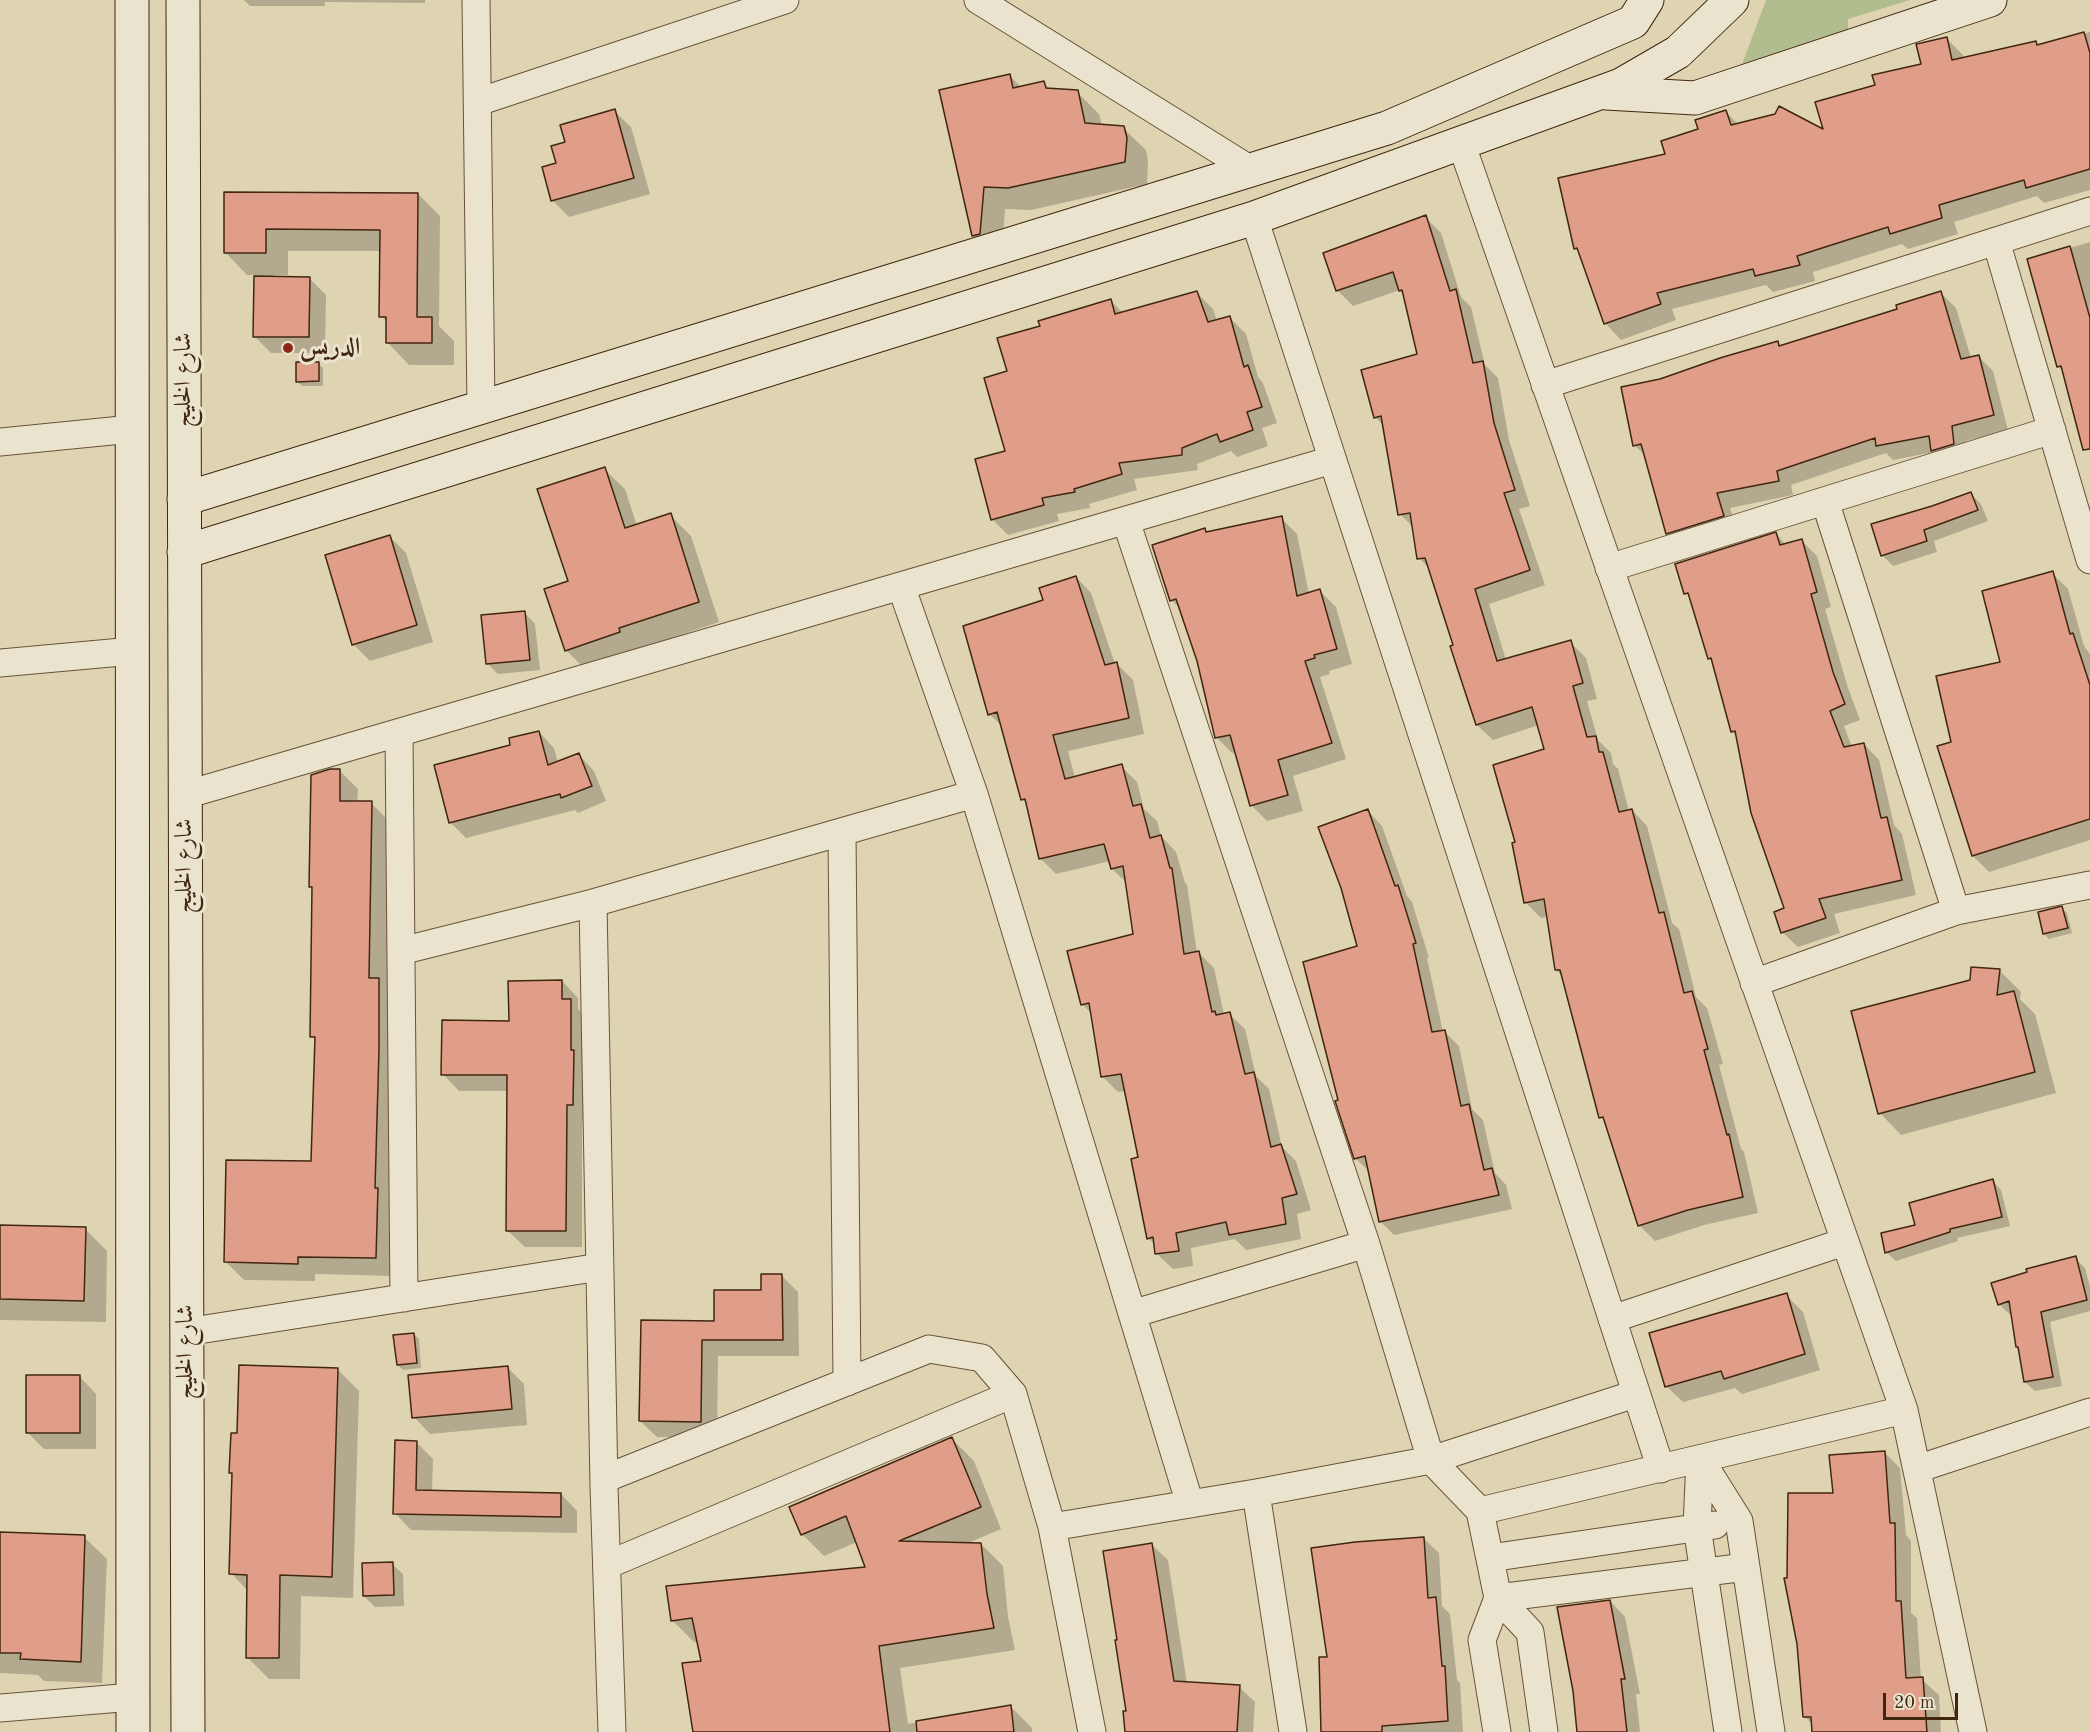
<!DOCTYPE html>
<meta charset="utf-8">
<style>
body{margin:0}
#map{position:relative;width:2090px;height:1732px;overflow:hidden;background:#dfd4b2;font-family:"Old Standard TT",serif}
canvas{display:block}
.scale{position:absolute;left:1883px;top:1693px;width:75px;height:27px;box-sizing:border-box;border:3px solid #412610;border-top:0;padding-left:8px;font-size:18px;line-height:21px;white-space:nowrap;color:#412610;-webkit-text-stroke:4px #eae3cd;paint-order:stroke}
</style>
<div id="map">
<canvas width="2090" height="1732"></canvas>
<div class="scale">20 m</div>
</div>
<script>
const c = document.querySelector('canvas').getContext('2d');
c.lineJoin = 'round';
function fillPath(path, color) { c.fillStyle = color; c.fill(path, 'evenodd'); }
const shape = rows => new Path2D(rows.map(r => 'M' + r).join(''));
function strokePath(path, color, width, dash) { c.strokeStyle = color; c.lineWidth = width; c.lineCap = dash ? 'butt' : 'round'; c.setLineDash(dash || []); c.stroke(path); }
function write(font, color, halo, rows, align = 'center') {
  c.font = font + ' "Old Standard TT",Amiri,serif'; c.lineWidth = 6; c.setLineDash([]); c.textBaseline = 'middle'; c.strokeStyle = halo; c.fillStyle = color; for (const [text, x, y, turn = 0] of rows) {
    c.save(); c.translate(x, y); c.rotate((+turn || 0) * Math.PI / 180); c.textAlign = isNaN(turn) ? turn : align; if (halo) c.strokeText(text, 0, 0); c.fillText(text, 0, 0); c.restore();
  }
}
const green = shape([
 [1766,0,1910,0,1848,19,1848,33,1741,67]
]);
const shadow = shape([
 [244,0,425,0,425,3,325,2,325,6,250,6],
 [2090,32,2090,190,2044,203,2037,196,1954,222,1958,234,1908,249,1902,244,1813,272,1815,281,1773,292,1766,285,1672,309,1676,320,1621,340,1605,323,1580,253,1575,248,1667,155,1726,112,1739,125,1825,132,1876,86,1923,65,1947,39,1963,55,1964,59,2036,43,2039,46],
 [1010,76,1022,88,1044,83,1050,89,1077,92,1099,114,1102,126,1123,128,1146,150,1148,161,1147,184,1031,210,1005,209,1002,256,995,258,973,236,940,91],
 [614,111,631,127,650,194,569,217,553,201,543,168,558,164,567,143],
 [226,193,418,194,440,216,439,326,454,341,454,365,409,365,387,342,388,323,381,316,381,251,288,251,288,275,274,275,274,278,309,278,326,295,325,353,271,353,254,336,255,275,247,275,225,252],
 [1425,217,1441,233,1461,297,1471,307,1485,365,1498,378,1509,440,1530,506,1519,509,1545,585,1489,604,1506,660,1570,642,1586,658,1597,699,1587,701,1598,740,1611,753,1613,764,1618,769,1629,811,1632,810,1647,826,1672,923,1679,929,1696,997,1707,1008,1723,1064,1719,1065,1741,1149,1744,1152,1758,1213,1704,1225,1655,1241,1639,1225,1606,1122,1601,1117,1563,977,1556,970,1548,916,1541,918,1525,902,1517,843,1546,750,1539,725,1493,740,1477,725,1455,645,1430,569,1419,558,1414,528,1400,514,1384,426,1375,417,1419,355,1405,295,1400,290,1353,306,1337,290],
 [2090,242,2090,444,2064,372,2058,366,2029,260],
 [1197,293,1213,309,1217,321,1230,318,1246,334,1258,377,1263,383,1277,423,1262,428,1268,446,1237,457,1231,451,1197,464,1198,470,1134,479,1137,490,1089,504,1090,508,1057,514,1059,521,1008,535,992,519,1007,452,1009,372,1042,327,1110,300,1123,313],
 [1941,293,1956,308,1971,358,1978,356,1993,371,2008,430,1966,441,1968,458,1947,465,1934,452,1893,460,1886,453,1791,485,1793,495,1730,508,1737,530,1682,547,1668,533,1646,456,1634,445,1661,380,1777,343,1782,347,1899,310],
 [318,363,323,368,323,386,302,386,297,381],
 [604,469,625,489,637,526,670,515,691,536,719,622,639,649,587,671,566,650],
 [1970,493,1981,504,1988,521,1934,541,1937,552,1893,566,1882,555,1932,507],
 [1281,518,1297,534,1309,594,1320,591,1336,607,1352,664,1329,671,1330,674,1320,677,1346,759,1293,776,1303,811,1267,821,1251,805,1236,752,1232,753,1216,737,1199,661,1181,610,1172,600,1205,530,1208,533],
 [1776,534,1786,545,1802,541,1817,556,1831,607,1825,609,1848,688,1860,720,1844,726,1852,747,1864,744,1879,760,1894,825,1902,834,1916,895,1834,914,1840,933,1798,947,1782,932,1786,909,1738,737,1732,731,1713,662,1709,658,1692,599,1686,593],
 [390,537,406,553,433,642,370,661,353,644],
 [2052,573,2068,589,2084,646,2090,654,2090,840,1989,872,1973,856,1952,743,2002,663],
 [1076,577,1091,593,1115,664,1117,664,1133,680,1144,734,1068,751,1075,778,1121,766,1137,782,1144,809,1157,821,1161,836,1176,852,1185,883,1187,885,1197,953,1199,953,1214,968,1224,1015,1229,1014,1245,1029,1256,1076,1269,1089,1282,1147,1296,1161,1311,1210,1297,1214,1301,1239,1246,1250,1235,1239,1191,1248,1193,1266,1173,1269,1157,1254,1156,1245,1148,1238,1140,1159,1126,1091,1118,1092,1102,1076,1093,1015,1082,1004,1135,935,1127,883,1112,869,1110,861,1056,874,1041,859,1027,804,1022,799,1003,727,989,714,1045,601],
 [525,613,535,624,540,670,498,674,487,663],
 [539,732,554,748,558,763,579,755,594,771,606,801,578,813,575,810,466,838,450,822,512,746],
 [340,771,358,789,357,803,371,803,389,821,387,988,396,998,394,1276,315,1274,315,1281,244,1280,226,1262,313,1162,317,1041,312,1036,313,889,310,886],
 [1368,811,1382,826,1407,896,1412,902,1429,958,1427,958,1443,1032,1444,1031,1459,1046,1472,1109,1483,1120,1495,1173,1506,1185,1512,1209,1394,1235,1380,1221,1370,1172,1356,1159,1337,1102,1340,1101,1359,947],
 [2062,908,2067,913,2072,933,2049,939,2044,934],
 [1999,970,2021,992,2020,999,2035,1014,2056,1093,1901,1135,1880,1113,1971,981],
 [562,981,578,998,578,1009,587,1017,589,1121,582,1121,582,1247,525,1247,508,1231,509,1091,459,1091,443,1074],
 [1993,1181,2001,1190,2010,1226,1957,1238,1958,1241,1896,1261,1887,1253,1883,1234,1917,1226],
 [0,1226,85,1229,107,1251,106,1322,0,1320],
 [2075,1258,2085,1268,2090,1287,2090,1311,2050,1322,2062,1386,2035,1391,2025,1382,2012,1313,2009,1314,1999,1304],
 [782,1276,798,1292,799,1356,718,1356,717,1438,657,1437,640,1421,642,1321,716,1322],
 [1786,1295,1803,1312,1820,1370,1742,1394,1735,1388,1683,1402,1666,1386],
 [414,1334,419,1339,421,1368,403,1370,398,1365],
 [507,1367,524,1384,527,1425,430,1434,414,1417],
 [338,1370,359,1391,353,1598,301,1596,300,1679,269,1679,247,1657,248,1591,231,1573,233,1474,231,1472,238,1434],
 [80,1377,96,1394,96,1449,44,1449,27,1432],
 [952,1439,974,1461,1001,1529,966,1544,981,1544,1003,1566,1008,1617,1015,1650,900,1668,908,1724,1010,1706,1032,1728,1032,1732,695,1732,703,1662,699,1642,694,1642,672,1620,867,1569,857,1542,824,1556,802,1534],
 [416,1442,433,1459,432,1492,561,1494,577,1511,577,1533,411,1530,395,1513],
 [1884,1452,1900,1468,1906,1535,1911,1541,1911,1613,1917,1618,1921,1679,1939,1695,1941,1732,1813,1732,1813,1725,1805,1717,1798,1644,1788,1579,1834,1495],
 [0,1534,84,1537,107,1559,102,1683,44,1681,38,1675,0,1673],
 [1423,1538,1439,1553,1442,1606,1450,1614,1457,1680,1460,1683,1463,1732,1328,1732,1329,1658],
 [1152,1545,1168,1560,1187,1684,1239,1687,1255,1702,1253,1732,1127,1732,1128,1712],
 [392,1564,403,1574,404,1606,375,1607,364,1596],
 [1610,1601,1625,1617,1640,1694,1636,1694,1640,1732,1579,1732]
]);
const building = shape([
 [2084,32,2090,53,2090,169,2026,188,2024,180,1939,205,1942,218,1890,234,1888,227,1797,256,1800,265,1755,276,1753,269,1657,293,1661,304,1604,324,1577,248,1574,249,1558,178,1665,154,1661,141,1698,129,1695,120,1726,110,1731,125,1775,114,1779,106,1823,129,1815,102,1875,85,1872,75,1921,64,1916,44,1921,43,1947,37,1952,60,2036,41,2037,45,2084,32],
 [1010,74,1013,88,1044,81,1046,88,1078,90,1085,123,1124,126,1127,138,1125,162,1008,188,984,187,980,234,972,236,939,90,1010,74],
 [615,109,634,178,551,201,542,167,556,163,551,146,565,142,560,125,615,109],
 [224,192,418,193,417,317,432,317,432,343,386,343,386,317,379,317,380,230,266,229,266,253,224,253,224,192],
 [1426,215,1450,291,1456,289,1473,363,1483,361,1494,423,1515,490,1504,493,1530,570,1475,589,1497,661,1571,640,1583,683,1573,686,1587,737,1596,736,1599,752,1603,752,1619,812,1632,809,1659,913,1664,912,1684,993,1692,991,1708,1049,1704,1050,1727,1135,1729,1134,1743,1197,1688,1210,1638,1226,1603,1117,1599,1118,1560,970,1555,970,1544,899,1524,903,1512,843,1515,842,1493,765,1544,749,1532,707,1476,725,1450,646,1453,645,1425,558,1417,559,1410,513,1398,515,1381,416,1374,418,1361,370,1417,354,1402,290,1399,291,1393,272,1336,291,1323,253,1426,215],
 [2070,246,2090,318,2090,449,2083,450,2061,366,2057,367,2027,259,2070,246],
 [254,276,310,277,309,337,253,337,254,276],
 [1197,291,1208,322,1230,316,1244,367,1248,365,1262,407,1247,412,1253,430,1220,442,1217,434,1182,448,1182,455,1119,463,1122,474,1074,489,1075,492,1042,498,1044,505,991,520,975,459,1005,451,984,378,1007,371,997,338,1040,326,1038,321,1111,299,1115,314,1197,291],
 [1941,291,1961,359,1979,355,1994,415,1952,426,1954,444,1931,451,1929,436,1876,446,1875,438,1777,471,1779,481,1717,493,1724,516,1666,534,1641,444,1633,446,1621,387,1660,379,1720,358,1778,341,1779,346,1897,309,1896,305,1941,291],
 [296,362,319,362,319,381,296,382,296,362],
 [605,467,625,528,671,513,699,602,619,628,620,632,565,651,544,589,568,581,537,489,605,467],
 [1971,492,1978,510,1924,530,1927,541,1881,556,1871,524,1932,506,1971,492],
 [1282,516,1297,596,1320,589,1337,649,1314,655,1315,658,1305,661,1332,743,1278,760,1288,795,1250,806,1230,735,1215,738,1197,661,1176,599,1170,601,1152,545,1205,528,1206,532,1282,516],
 [1776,532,1780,545,1802,539,1817,592,1811,594,1833,672,1845,704,1830,711,1844,747,1864,743,1881,818,1887,817,1902,880,1819,899,1826,918,1781,933,1774,912,1784,908,1751,813,1735,731,1731,732,1711,658,1708,659,1688,593,1684,594,1675,564,1776,532],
 [390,535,417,625,352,645,325,555,390,535],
 [2053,571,2070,634,2073,633,2090,685,2090,819,1972,856,1937,746,1951,742,1936,676,2000,662,1982,591,2053,571],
 [1076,576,1105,665,1117,662,1129,718,1053,735,1065,779,1122,764,1133,806,1141,804,1150,838,1161,835,1170,868,1172,868,1184,954,1199,951,1212,1012,1215,1011,1216,1015,1230,1012,1245,1074,1254,1072,1271,1147,1281,1144,1297,1194,1282,1198,1286,1224,1229,1235,1226,1222,1176,1233,1179,1251,1155,1254,1153,1237,1147,1239,1131,1159,1138,1157,1121,1074,1101,1077,1089,1003,1081,1005,1067,951,1133,934,1123,866,1111,869,1104,844,1039,859,1025,799,1021,800,997,712,988,715,963,626,1043,600,1039,588,1076,576],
 [525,611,530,660,486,664,481,615,525,611],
 [539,731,548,765,579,753,592,786,561,798,560,794,449,823,434,765,510,745,509,738,539,731],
 [330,769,340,769,340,801,372,801,369,978,379,978,379,1050,375,1188,378,1188,376,1258,298,1257,298,1264,224,1262,226,1160,311,1161,315,1037,310,1037,312,887,309,887,311,775,330,769],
 [1368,809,1395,886,1398,885,1416,943,1413,944,1432,1032,1445,1030,1461,1106,1469,1104,1484,1170,1492,1168,1499,1195,1379,1222,1365,1156,1354,1159,1335,1101,1338,1100,1303,962,1357,946,1341,888,1318,827,1368,809],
 [2062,906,2068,928,2043,934,2038,912,2062,906],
 [1971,967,2000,969,1997,995,2014,991,2035,1072,1878,1114,1851,1011,1970,980,1971,967],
 [562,980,562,999,571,999,571,1050,574,1050,573,1105,567,1105,566,1231,506,1231,507,1075,441,1075,442,1020,509,1021,508,981,562,980],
 [1993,1179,2002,1217,1950,1229,1950,1232,1885,1253,1881,1233,1915,1225,1909,1203,1993,1179],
 [0,1225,86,1227,84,1301,0,1299,0,1225],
 [2076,1256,2087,1300,2041,1312,2053,1377,2024,1382,2018,1347,2016,1347,2009,1301,1998,1305,1991,1283,2027,1272,2026,1269,2076,1256],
 [761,1274,782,1274,783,1340,702,1340,701,1422,639,1421,641,1320,714,1321,714,1290,761,1290,761,1274],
 [1787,1293,1805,1354,1724,1379,1721,1371,1665,1387,1649,1333,1787,1293],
 [414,1333,417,1363,397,1365,393,1335,414,1333],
 [239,1365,338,1368,332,1577,280,1575,279,1658,246,1658,247,1575,229,1574,232,1473,229,1473,231,1433,237,1433,239,1365],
 [508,1366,512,1409,412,1418,408,1375,508,1366],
 [26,1375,80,1375,80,1433,26,1433,26,1375],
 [952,1437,981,1507,899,1541,981,1543,987,1594,994,1628,879,1646,890,1732,693,1732,682,1663,701,1661,692,1618,671,1621,666,1586,865,1567,846,1516,801,1535,789,1507,952,1437],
 [395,1440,417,1441,416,1490,561,1493,561,1517,393,1514,395,1440],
 [1885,1451,1890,1523,1895,1523,1896,1601,1901,1601,1906,1678,1923,1677,1927,1732,1812,1732,1811,1717,1803,1717,1797,1644,1784,1578,1787,1578,1788,1493,1833,1493,1829,1455,1885,1451],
 [0,1532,85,1535,81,1662,20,1659,21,1653,0,1653,0,1532],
 [1424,1537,1428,1598,1436,1597,1442,1666,1445,1666,1448,1721,1382,1726,1382,1732,1321,1732,1319,1657,1327,1657,1311,1548,1355,1542,1424,1537],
 [1152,1543,1174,1681,1240,1685,1237,1732,1125,1732,1123,1711,1126,1711,1115,1640,1117,1640,1103,1551,1152,1543],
 [393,1562,394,1595,363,1596,362,1563,393,1562],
 [1610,1600,1625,1679,1621,1679,1627,1732,1577,1732,1573,1691,1557,1607,1610,1600],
 [1011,1705,1014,1732,917,1732,916,1721,1011,1705]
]);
const street = shape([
 [476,0,481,408],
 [978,0,1251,170],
 [478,102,785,0],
 [1461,143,1904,1410,1973,1732],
 [1254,218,1661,1469],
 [1996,241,2090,560],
 [1545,385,2090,211],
 [0,442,132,429],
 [1126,521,1366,1244,1431,1460,1480,1511,1498,1598,1530,1632,1544,1732],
 [1609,568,2052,430],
 [901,586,974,794,1190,1504],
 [0,663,133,651],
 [399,733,404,1298],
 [185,795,1332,460],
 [842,832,847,1382],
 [593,903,604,1486,612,1732],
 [1956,911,2090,885],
 [401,951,593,903,974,794],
 [1754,983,1956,911,1825,501],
 [1132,1314,1366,1244],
 [1612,1319,1844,1242],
 [186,1332,600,1267],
 [1700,1459,1739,1521,1771,1732],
 [1700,1459,1697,1527,1728,1732],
 [1917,1469,2090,1412],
 [604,1479,929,1349,982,1358,1013,1394,1052,1527,1092,1732],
 [1256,1493,1293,1732],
 [1480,1511,1904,1410],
 [1052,1527,1256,1493,1431,1460,1635,1394],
 [1490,1558,1715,1525],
 [607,1565,1013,1394],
 [0,1708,133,1697],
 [1497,1732,1482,1640,1498,1598,1746,1567]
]);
const secondary = shape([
 [132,0,133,1732],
 [183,0,188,1732],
 [1606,93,1695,98,1990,0],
 [184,499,1387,128,1633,22,1647,0],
 [184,552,1254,218,1621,85,1678,52,1732,0]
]);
const markers = [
 [288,348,6,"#8f2418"]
];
const poiNames = [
 ["الدريس",300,348]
];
const streetNames = [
 ["شارع الخليج",184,380,-90],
 ["شارع الخليج",185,866,-90],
 ["شارع الخليج",186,1352,-90]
];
fillPath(green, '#b1bd8c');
fillPath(shadow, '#0003');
fillPath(building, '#e09e88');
strokePath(building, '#412610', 1.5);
strokePath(street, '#685238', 29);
strokePath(secondary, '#412610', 35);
strokePath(street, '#eae3cd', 27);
strokePath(secondary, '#eae3cd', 33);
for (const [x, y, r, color] of markers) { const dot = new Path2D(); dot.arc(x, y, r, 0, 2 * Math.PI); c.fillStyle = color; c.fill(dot); strokePath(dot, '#eae3cd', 2); }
write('bold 24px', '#412610', '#eae3cd', poiNames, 'left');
write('24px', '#412610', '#eae3cd', streetNames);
</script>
